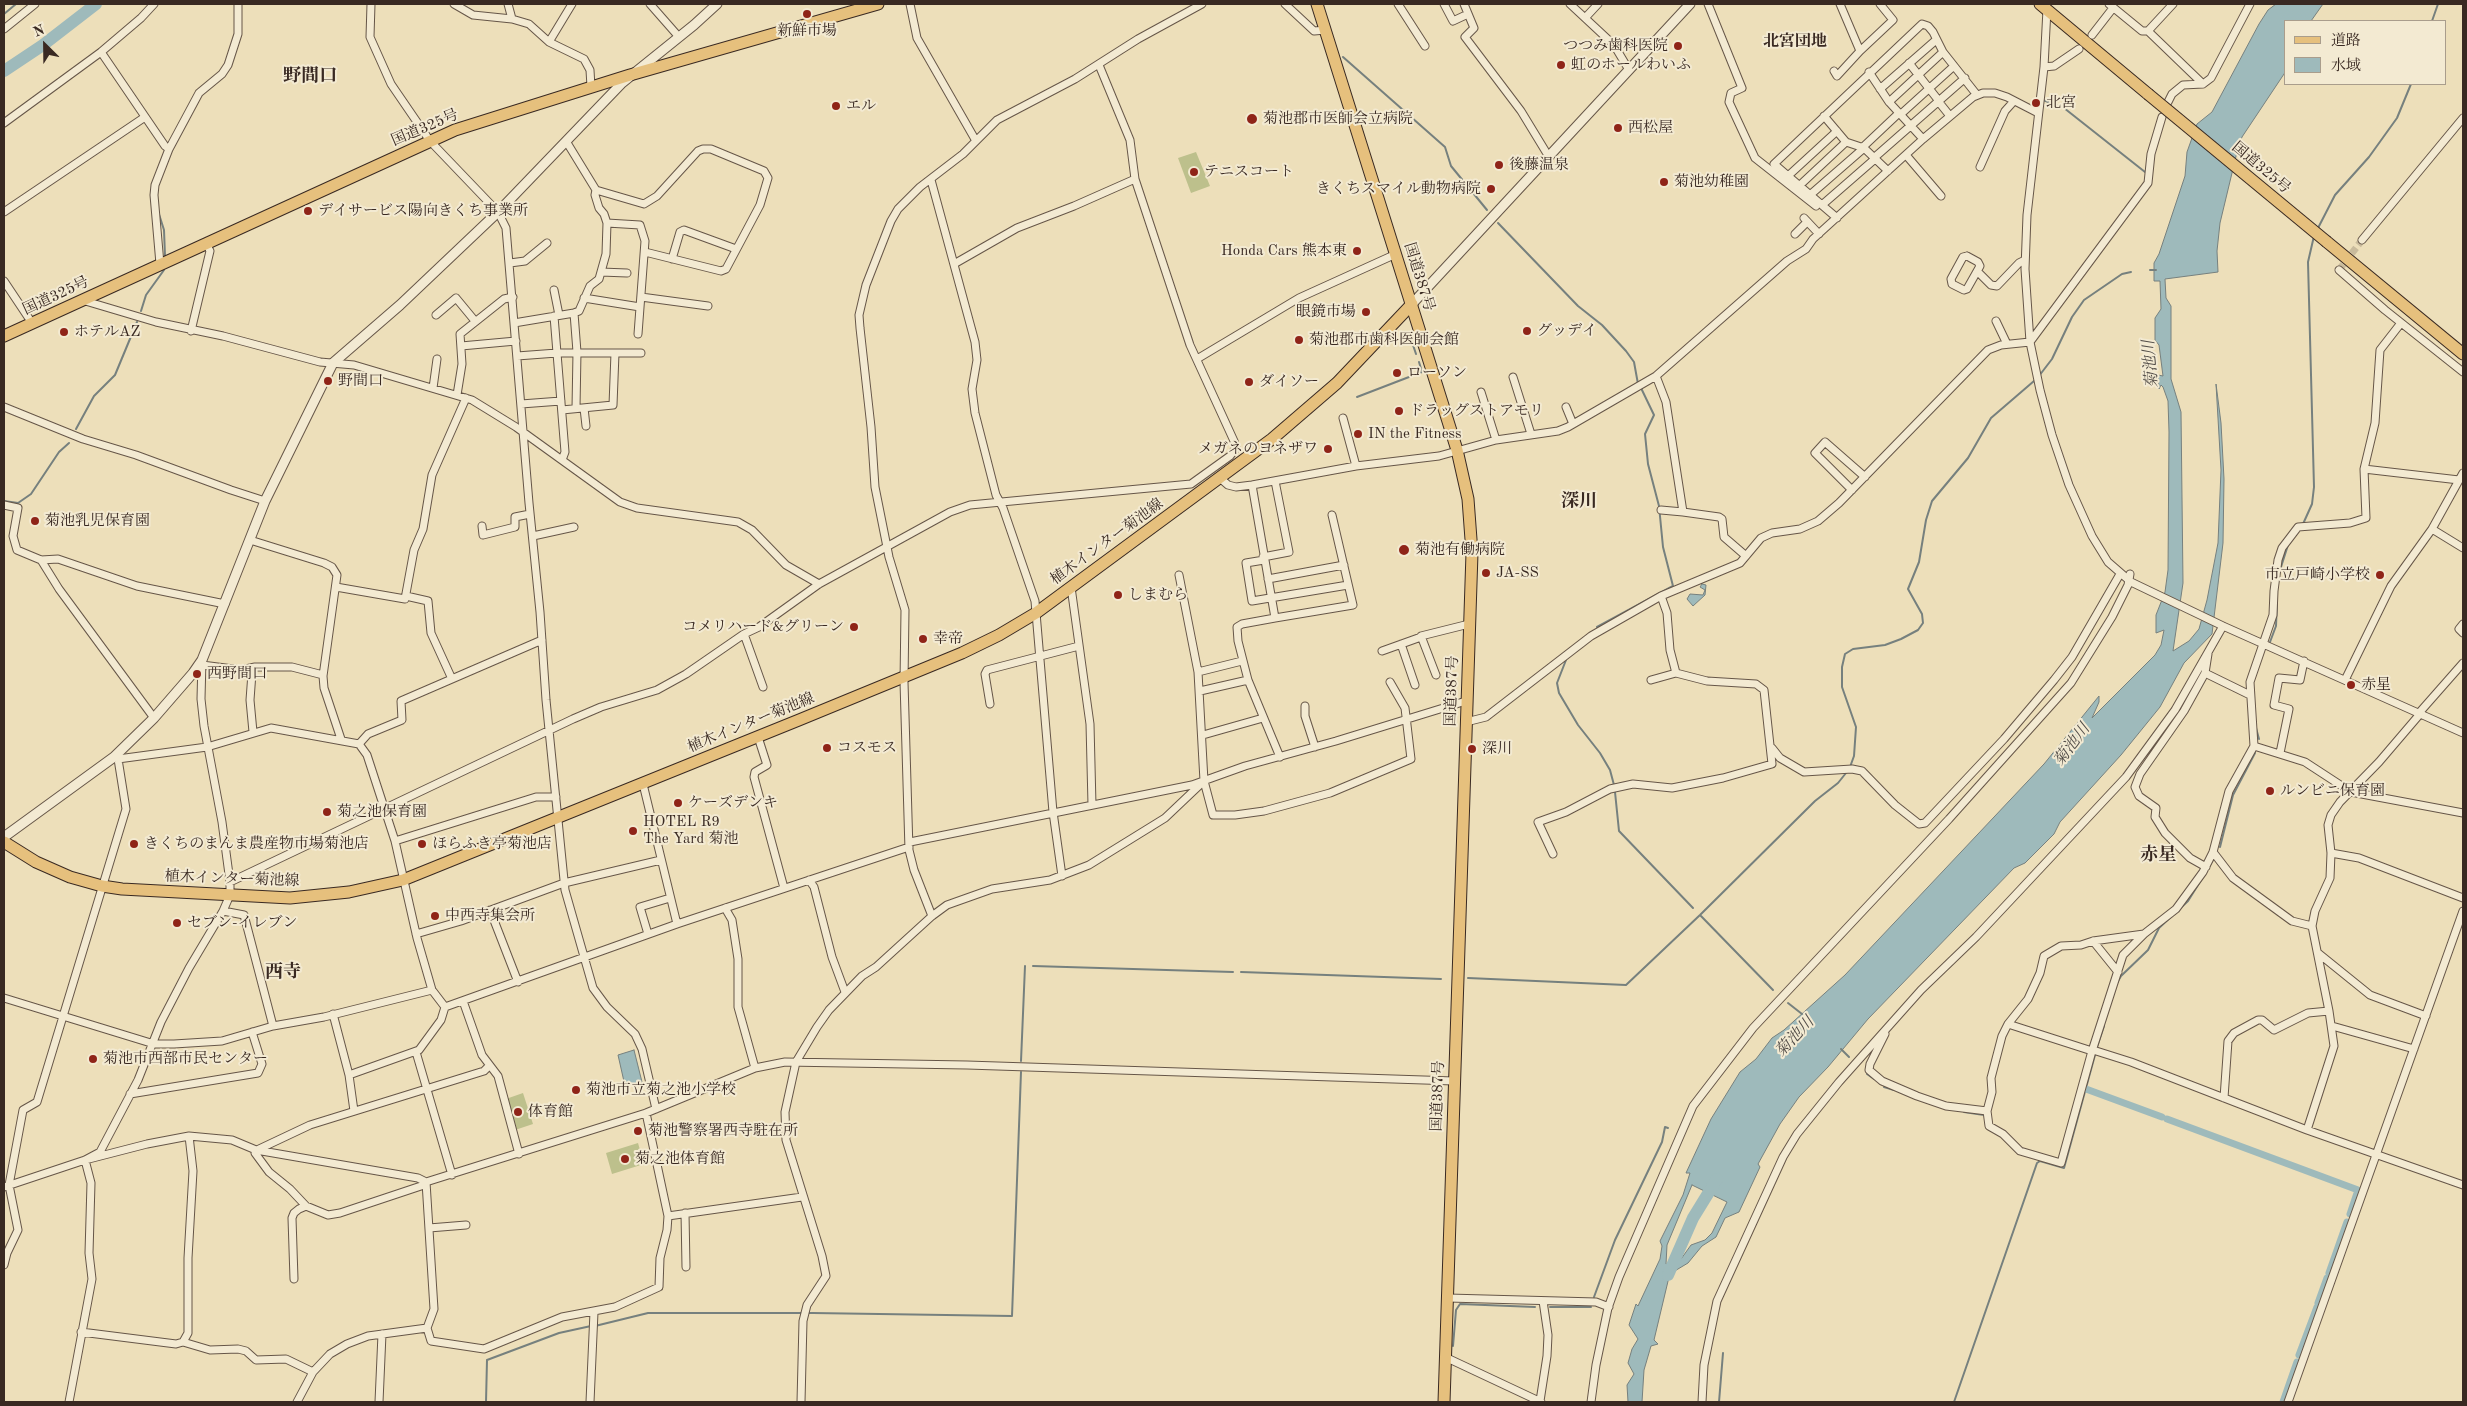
<!DOCTYPE html>
<meta charset="utf-8">
<style>
body{margin:0}
#map{position:relative;width:2467px;height:1406px;overflow:hidden;background:#eddfba;font-family:"Old Standard TT","Noto Serif JP",serif}
canvas{display:block}
.frame{position:absolute;inset:0;border:5px solid #392922;pointer-events:none}
.legend{position:absolute;left:2284px;top:20px;width:162px;height:65px;box-sizing:border-box;background:#f3ead2;border:1px solid #a99d8c;margin:0;padding:6px 9px;list-style:none;font-size:15px;color:#392922}
.legend li{display:flex;align-items:center;gap:10px;height:25px}
.legend b{width:25px;border:1px solid #a99d8c}
.north{position:absolute;left:20px;top:20px;width:50px;height:50px;-webkit-text-stroke:4px #f3ead2;paint-order:stroke;rotate:337deg;font-size:14px;font-weight:700;line-height:20px;text-align:center;color:#392922}
.north::after{content:'';display:block;margin:auto;width:18px;height:22px;background:#392922;clip-path:polygon(50% 0,100% 100%,50% 72%,0 100%)}
</style>
<div id="map">
<canvas width="2467" height="1406"></canvas>
<div class="frame"></div>
<ul class="legend">
<li><b style="height:6px;background:#e6c07d"></b>道路</li>
<li><b style="height:14px;background:#9ebabb"></b>水域</li>
</ul>
<div class="north">N</div>
</div>
<script>
const c = document.querySelector('canvas').getContext('2d');
c.lineJoin = 'round';
function fillPath(path, color) { c.fillStyle = color; c.fill(path, 'evenodd'); }
const shape = rows => new Path2D(rows.map(r => 'M' + r).join(''));
function strokePath(path, color, width, dash) { c.strokeStyle = color; c.lineWidth = width; c.lineCap = dash ? 'butt' : 'round'; c.setLineDash(dash || []); c.stroke(path); }
function write(font, color, halo, rows, align = 'center') {
  c.font = font + ' "Old Standard TT","Noto Serif JP",serif'; c.lineWidth = 4; c.setLineDash([]); c.textBaseline = 'middle'; c.strokeStyle = halo; c.fillStyle = color; for (const [text, x, y, turn = 0] of rows) {
    c.save(); c.translate(x, y); c.rotate((+turn || 0) * Math.PI / 180); c.textAlign = isNaN(turn) ? turn : align; if (halo) c.strokeText(text, 0, 0); c.fillText(text, 0, 0); c.restore();
  }
}
const green = shape([
 [1196,152,1210,186,1191,193,1178,158],
 [523,1093,533,1124,512,1131,503,1100],
 [638,1143,644,1164,612,1174,606,1153]
]);
const water = shape([
 [2276,4,2323,4,2311,21,2286,21,2286,71,2242,137,2238,148,2220,223,2217,251,2218,272,2165,279,2166,298,2171,306,2171,379,2181,412,2183,583,2173,651,2189,641,2199,629,2207,600,2218,543,2221,470,2216,384,2221,423,2224,479,2223,543,2212,634,2184,663,2160,707,2121,755,2060,822,2054,834,2025,863,2014,868,1868,1019,1828,1067,1799,1097,1780,1124,1758,1164,1760,1167,1739,1212,1725,1218,1716,1237,1702,1246,1688,1263,1673,1272,1669,1277,1654,1340,1658,1344,1651,1346,1644,1370,1642,1402,1628,1402,1627,1385,1634,1374,1628,1363,1632,1349,1638,1339,1629,1325,1636,1304,1638,1306,1660,1259,1662,1246,1660,1241,1683,1195,1690,1173,1686,1173,1711,1119,1740,1072,1756,1059,1772,1038,1784,1030,1845,975,2044,764,2099,696,2099,702,2092,718,2155,655,2161,645,2164,630,2156,633,2156,615,2165,592,2168,570,2169,432,2168,401,2163,387,2161,385,2159,389,2158,375,2163,376,2159,345,2155,340,2155,318,2161,309,2160,281,2154,281,2154,263,2159,254,2185,176,2187,152,2197,124,2212,112,2259,24,2268,10,2276,4],
 [1692,1185,1727,1202,1712,1233,1705,1240,1691,1245,1681,1259,1676,1261,1672,1259,1670,1264,1666,1264,1667,1245,1692,1185],
 [1702,584,1706,585,1705,595,1693,606,1687,599,1690,594,1703,595,1705,590,1700,587,1702,584],
 [634,1050,642,1082,625,1086,618,1055,634,1050]
]);
const stream = shape([
 [4,14,16,4],
 [2432,21,2438,4],
 [1343,57,1445,147,1451,166,1487,210],
 [2043,100,2064,108,2145,172],
 [158,211,164,230,165,256],
 [1498,223,1578,306,1602,325,1626,351,1634,362,1638,384],
 [2317,230,2335,195,2369,157,2397,118,2411,84],
 [2150,270,2156,270],
 [141,311,146,295,164,270],
 [1410,336,1416,354],
 [2039,376,2052,359,2072,317,2084,300,2122,274,2131,272],
 [1357,397,1422,372,1419,362],
 [76,429,94,396,115,375,137,322],
 [4,501,18,503,31,494,59,452,69,443],
 [2303,524,2312,504,2314,487,2308,262,2314,236],
 [2281,567,2288,545],
 [1597,627,1673,586,1663,547,1659,506,1648,464,1645,434,1654,415,1641,388],
 [2270,642,2276,626,2277,601],
 [1566,660,1557,683,1559,693,1578,725,1600,753,1610,770,1614,785],
 [2256,728,2259,739],
 [1850,767,1854,756,1856,727,1842,687,1842,667,1845,654,1853,649,1885,645,1901,639,1918,630,1923,623,1922,614,1908,589,1919,562,1926,520,1932,501,1968,458,1991,418,2034,381],
 [1615,792,1619,831,1693,908],
 [2220,847,2233,795,2255,753],
 [2209,867,2214,858],
 [1700,915,1773,990],
 [1033,966,1233,972],
 [1241,972,1441,979],
 [1468,978,1626,985,1700,915,1815,801,1838,783,1846,773],
 [2117,983,2121,976,2148,950,2159,928,2188,901,2203,877],
 [1788,1003,1802,1014],
 [2097,1047,2104,1026],
 [1841,1049,1849,1057],
 [1021,1061,1025,966],
 [1867,1074,1874,1079],
 [1884,1087,1894,1090],
 [1964,1112,1984,1115],
 [1594,1297,1615,1240,1662,1142,1665,1127,1668,1128],
 [1550,1307,1591,1307],
 [595,1326,648,1313,813,1313,1012,1316,1021,1072],
 [1453,1346,1456,1310,1460,1304,1535,1307],
 [486,1402,487,1360,559,1333,591,1326],
 [1719,1402,1723,1353],
 [1954,1402,2037,1163,2040,1161,2064,1168,2095,1055]
]);
const canal = shape([
 [2086,1089,2162,1117],
 [2167,1119,2358,1190,2350,1214],
 [2329,1273,2347,1222],
 [2318,1303,2327,1278],
 [2299,1355,2317,1307],
 [2283,1402,2297,1362]
]);
const river = shape([
 [4,71,43,45,96,4],
 [1668,1275,1693,1218,1717,1179]
]);
const minorTunnel = shape([
 [2339,270,2362,240]
]);
const minor = shape([
 [371,4,370,37,391,84,430,141,498,212,506,228,529,503,540,612,546,700,565,890,593,988,607,1007,635,1034,642,1049,656,1109],
 [454,4,473,15,512,19],
 [508,4,512,19,529,24,549,42,584,59,590,70,591,87],
 [650,4,679,37],
 [910,4,917,38,976,141],
 [1285,4,1314,31,1326,30],
 [1398,4,1425,46],
 [1444,4,1453,21,1468,14],
 [1464,4,1474,28,1465,37,1521,111,1549,157],
 [1570,4,1614,45,1629,70],
 [1708,4,1742,88,1731,93,1729,102,1755,158,1816,206],
 [2109,4,2142,31,2148,31,2203,84],
 [2047,9,2044,67,2027,215,2025,269,2030,342,2040,390,2052,435,2069,485,2092,536,2108,562,2131,582,2223,626,2463,733],
 [1585,18,1598,4],
 [4,29,35,4],
 [2148,31,2173,4],
 [2092,35,2113,8],
 [549,42,572,4],
 [1860,51,1893,20,1880,4],
 [101,52,165,146,169,149],
 [1909,63,1939,101],
 [2044,67,2054,66,2079,49],
 [1834,71,1837,76,1860,51,1840,4],
 [1869,72,1889,102,1923,139],
 [1880,89,1936,40],
 [1938,101,1950,116],
 [1889,102,1943,52],
 [2168,102,2172,94,2183,85,2203,84,2211,78,2250,4],
 [1901,114,1954,66],
 [1824,116,1846,142,1864,148,1888,171],
 [4,123,101,52,141,18,154,4],
 [566,141,596,190,644,204,657,196,698,151,703,149,711,149,764,171,768,178,760,205,726,269,721,271,645,252],
 [1863,147,1899,113],
 [1906,155,1941,196],
 [1875,157,1965,78],
 [1980,167,2005,111,2014,101],
 [1788,176,1837,131],
 [931,180,975,342,977,360,972,389,975,413,996,495,1003,508,1035,601,1053,812,1062,876],
 [1799,186,1846,142],
 [1810,195,1864,148],
 [1822,205,1876,158],
 [4,212,145,117],
 [1804,218,1819,234],
 [1837,218,1774,164,1922,24,1928,26,1933,32,1943,52,1977,95],
 [607,223,640,225,645,241,638,334],
 [1795,234,1807,222],
 [2362,240,2463,118],
 [1967,256,1978,262,1980,266,1967,289,1964,290,1952,284,1951,279,1963,257,1967,256],
 [672,259,680,232,684,230,736,249],
 [510,263,525,261,547,243],
 [160,264,154,195,155,185,169,149,199,93,222,74,228,65,238,34,238,4],
 [954,264,1017,228,1074,206,1135,179],
 [2339,270,2385,310,2463,372],
 [601,272,627,273],
 [1978,272,1991,285,1997,286,2019,263,2025,260],
 [4,281,32,323],
 [554,290,559,315],
 [641,297,708,306],
 [584,298,640,307],
 [82,300,156,322,223,336,320,362,354,365,472,400,516,427,620,502,637,508,738,522,752,530,786,565,819,584],
 [574,313,577,352,576,408],
 [436,315,456,298,475,321],
 [554,316,565,452,562,460],
 [1996,321,2007,344],
 [514,323,574,313,579,311,590,286,599,279,606,254,607,223,604,214,599,208,595,195,596,190],
 [191,331,210,251,206,243],
 [461,346,516,341],
 [517,356,557,353,641,353],
 [1197,359,1299,298,1396,254],
 [1656,376,1666,402,1683,512,1719,517,1722,519,1724,537,1746,556],
 [1513,377,1531,434],
 [433,388,437,359],
 [1481,392,1496,440],
 [457,395,462,364,460,334,504,299,513,297],
 [521,404,561,401],
 [4,407,83,439,136,455,231,490,265,501],
 [1566,407,1573,424],
 [584,408,586,426],
 [562,410,613,405,615,353],
 [1343,418,1356,466],
 [2364,469,2459,480],
 [1220,478,1228,485,1236,487,1252,485,1356,466,1439,456,1496,440,1558,431,1568,427,1656,376,1787,261,1806,249,1813,239,1923,139,1973,97,1983,93,1995,93,2007,97,2038,113],
 [1252,485,1275,618,1242,624,1237,627,1238,641,1248,680,1280,757],
 [1852,490,1815,453,1825,442,1865,477],
 [4,505,18,508,13,536,17,550,41,560,58,559,137,586,225,604],
 [1661,510,1683,512],
 [482,526,483,535,515,527,515,517,530,514],
 [2432,529,2463,548],
 [533,536,574,527],
 [250,540,324,563,332,567,337,575,323,676,324,688,341,739],
 [1263,557,1289,552,1275,481],
 [41,560,59,589,154,718],
 [1264,560,1246,563,1252,601,1348,585],
 [1179,575,1198,672,1204,781,1213,815,1235,815,1264,811,1330,793,1411,759,1405,708,1390,682],
 [1268,579,1344,565],
 [336,587,405,599,414,550,423,529,432,475,466,398],
 [1071,587,1090,724,1092,805],
 [406,596,428,601,431,633,452,679],
 [1275,618,1353,605,1332,515],
 [2463,624,2459,629,2463,633],
 [744,634,763,687],
 [1401,644,1415,685],
 [1382,651,1421,637],
 [2208,654,2205,673,2250,695],
 [202,665,241,670,255,667,292,667,323,675],
 [247,669,252,673,250,700,253,732],
 [1198,672,1242,661],
 [2205,673,2184,711,2140,774,2135,787,2139,796,2156,808,2155,817,2165,833,2190,858,2206,867],
 [1436,675,1421,636,1469,624],
 [1651,680,1676,673],
 [2345,680,2391,586,2432,529,2463,473],
 [1200,691,1248,680],
 [990,704,985,674,987,670,1079,646],
 [1305,706,1305,716,1315,747],
 [2419,713,2463,663],
 [1466,722,1486,717,1591,636,1661,596,1740,563,1761,538,1772,533,1800,529,1818,521,1839,503,1988,350,2001,345,2030,342,2148,183,2151,154,2162,117],
 [1203,735,1263,718],
 [758,737,767,765,755,772,754,777,784,888],
 [359,744,368,734,402,720,401,701,542,640],
 [2254,746,2305,762,2351,792,2463,813],
 [1772,748,1780,758,1804,772,1852,769,1862,771,1895,805,1919,824,1925,823,2004,739,2054,680,2072,657,2120,574],
 [2280,753,2289,709,2274,705,2279,678,2300,680,2304,661],
 [114,757,118,759,207,747,271,728,359,744,367,755,395,841,417,938,432,990,445,1007],
 [643,784,677,924],
 [395,841,536,797,556,797],
 [910,842,1192,785,1245,766,1336,741,1466,701],
 [2213,852,2233,878,2292,921,2312,926],
 [2331,853,2359,858,2463,898],
 [1553,854,1538,822,1566,812,1610,789,1633,784,1672,788,1723,778,1772,764,1764,690,1756,684,1707,681,1676,673,1670,650,1667,613,1661,596],
 [809,880,814,887,832,957,845,992],
 [230,882,573,719,601,707,657,690,686,674,744,634,759,627,819,584,950,512,970,505,1191,484,1230,456,1236,448,1234,441,1190,345,1135,179,1130,140,1099,65],
 [725,908,732,920,738,959,738,1007,755,1068],
 [490,910,518,982],
 [223,911,244,915,273,1026],
 [932,916,914,870,909,850,904,682,905,610,889,557,875,487,871,427,860,328,859,315,866,285,891,221,898,209,920,187,963,154,997,120,1075,79,1138,39,1202,4],
 [416,934,461,921,564,883,661,860],
 [648,934,640,907,670,898],
 [2144,934,2123,955,2092,1051,2061,1163,2020,1151,2003,1134,1989,1126,1987,1111,1992,1092,1991,1078,2002,1036,2008,1024,2028,999,2040,973,2044,956,2061,946,2081,945,2093,941,2144,934,2176,909,2203,872,2213,852,2229,791,2254,746,2250,682,2273,615,2274,591,2278,560,2282,548,2298,527,2350,523,2366,518,2364,469,2375,423,2380,350,2401,323],
 [2093,941,2118,972],
 [2318,953,2370,995,2426,1016],
 [4,998,154,1044,174,1044,222,1041,273,1026,324,1017,432,990],
 [463,1001,482,1055,498,1076,519,1154],
 [333,1014,349,1075,419,1050,441,1020,445,1007,677,924,909,847],
 [2008,1024,2092,1051],
 [2332,1026,2414,1049],
 [1885,1034,1870,1064,1869,1070,1882,1081,1917,1096,1946,1106,1987,1111],
 [2093,1050,2131,1062,2307,1130,2463,1185],
 [416,1052,452,1175],
 [349,1075,354,1111],
 [130,1094,258,1073,262,1064,252,1032],
 [2224,1098,2228,1041,2234,1033,2258,1020,2262,1020,2274,1030,2308,1013,2329,1011],
 [2307,1130,2334,1046,2329,1011,2312,926,2315,911,2330,878,2331,853,2328,825,2331,815,2340,802,2379,762,2420,714],
 [256,1150,255,1153,269,1172,290,1189,306,1206],
 [257,1150,310,1125,484,1071,489,1066],
 [85,1160,100,1152,138,1080,161,1022,189,968,223,911,230,895,230,882,222,822,204,726,201,699,202,660],
 [4,1187,85,1160,147,1144,189,1136,232,1140,256,1150,418,1178,426,1182],
 [685,1213,686,1267],
 [668,1216,802,1197],
 [429,1228,466,1225],
 [4,1265,7,1253,18,1230,9,1185,23,1110,37,1102,126,809,118,759],
 [294,1279,292,1218,294,1213,299,1209,306,1206,328,1215,340,1213,421,1186,426,1182,646,1113,755,1068,785,1062,967,1065,1454,1081],
 [1448,1298,1596,1302,1609,1307],
 [427,1328,431,1341,484,1349,562,1317,615,1307,659,1287,660,1258,667,1230,668,1216,646,1113],
 [81,1332,176,1344,183,1342,188,1333,188,1258,193,1171,189,1136],
 [183,1342,210,1350,238,1349,246,1351,256,1360,286,1359,313,1372],
 [1445,1357,1541,1402],
 [1540,1401,1547,1356,1548,1335,1543,1301],
 [69,1402,92,1279,89,1253,91,1183,85,1160],
 [297,1402,313,1372,330,1354,347,1344,368,1336,427,1328,434,1309,426,1182],
 [379,1402,382,1334],
 [590,1402,594,1312],
 [801,1402,803,1321,807,1305,826,1276,822,1256,786,1140,785,1112,796,1062,817,1027,829,1010,862,976,876,967,932,916,947,905,992,889,1050,880,1089,865,1165,818,1204,781],
 [1591,1402,1596,1365,1608,1308,1619,1277,1693,1106,1753,1028,1949,819,2071,683,2112,617,2128,585,2130,574],
 [1702,1402,1704,1365,1717,1301,1783,1157,1797,1134,1839,1082,1921,990,1976,937,2126,777,2175,710,2223,626],
 [2288,1402,2463,911]
]);
const tertiary = shape([
 [1412,304,1690,4],
 [4,837,114,757,154,718,193,673,202,660,265,501,333,363,400,305,498,212,622,83,694,25,717,4]
]);
const primary = shape([
 [4,842,36,862,70,877,102,886,122,889,290,898,349,892,403,880,799,720,962,653,999,635,1036,613,1272,439,1337,383,1412,304]
]);
const trunk = shape([
 [1317,4,1457,450,1468,499,1472,553,1444,1402],
 [2040,4,2148,94],
 [2327,242,2463,354],
 [4,336,455,130,630,75,878,4]
]);
const trunkBridge = shape([
 [2148,94,2327,242]
]);
const markers = [
 [807,14,5,"#8f2418"],
 [1678,46,5,"#8f2418"],
 [1561,65,5,"#8f2418"],
 [2036,103,5,"#8f2418"],
 [836,106,5,"#8f2418"],
 [1252,119,6,"#8f2418"],
 [1618,128,5,"#8f2418"],
 [1499,165,5,"#8f2418"],
 [1194,172,5,"#8f2418"],
 [1664,182,5,"#8f2418"],
 [1491,189,5,"#8f2418"],
 [308,211,5,"#8f2418"],
 [1357,251,5,"#8f2418"],
 [1366,312,5,"#8f2418"],
 [1527,331,5,"#8f2418"],
 [64,332,5,"#8f2418"],
 [1299,340,5,"#8f2418"],
 [1397,373,5,"#8f2418"],
 [328,381,5,"#8f2418"],
 [1249,382,5,"#8f2418"],
 [1399,411,5,"#8f2418"],
 [1358,434,5,"#8f2418"],
 [1328,449,5,"#8f2418"],
 [35,521,5,"#8f2418"],
 [1404,550,6,"#8f2418"],
 [1486,573,5,"#8f2418"],
 [2380,575,5,"#8f2418"],
 [1118,595,5,"#8f2418"],
 [854,627,5,"#8f2418"],
 [923,639,5,"#8f2418"],
 [197,674,5,"#8f2418"],
 [2351,685,5,"#8f2418"],
 [827,748,5,"#8f2418"],
 [1472,749,5,"#8f2418"],
 [2270,791,5,"#8f2418"],
 [678,803,5,"#8f2418"],
 [327,812,5,"#8f2418"],
 [633,831,5,"#8f2418"],
 [134,844,5,"#8f2418"],
 [422,844,5,"#8f2418"],
 [435,916,5,"#8f2418"],
 [177,923,5,"#8f2418"],
 [93,1059,5,"#8f2418"],
 [576,1090,5,"#8f2418"],
 [518,1112,5,"#8f2418"],
 [638,1131,5,"#8f2418"],
 [625,1159,5,"#8f2418"]
];
const poiNames = [
 ["新鮮市場",807,31,"center"],
 ["つつみ歯科医院",1668,46,"right"],
 ["虹のホールわいふ",1571,65],
 ["北宮",2046,103],
 ["エル",846,106],
 ["菊池郡市医師会立病院",1263,119],
 ["西松屋",1628,128],
 ["後藤温泉",1509,165],
 ["テニスコート",1204,172],
 ["菊池幼稚園",1674,182],
 ["きくちスマイル動物病院",1481,189,"right"],
 ["デイサービス陽向きくち事業所",318,211],
 ["Honda Cars 熊本東",1347,251,"right"],
 ["眼鏡市場",1356,312,"right"],
 ["グッデイ",1537,331],
 ["ホテルAZ",74,332],
 ["菊池郡市歯科医師会館",1309,340],
 ["ローソン",1407,373],
 ["野間口",338,381],
 ["ダイソー",1259,382],
 ["ドラッグストアモリ",1409,411],
 ["IN the Fitness",1368,434],
 ["メガネのヨネザワ",1318,449,"right"],
 ["菊池乳児保育園",45,521],
 ["菊池有働病院",1415,550],
 ["JA-SS",1496,573],
 ["市立戸崎小学校",2370,575,"right"],
 ["しまむら",1128,595],
 ["コメリハード&グリーン",844,627,"right"],
 ["幸帝",933,639],
 ["西野間口",207,674],
 ["赤星",2361,685],
 ["コスモス",837,748],
 ["深川",1482,749],
 ["ルンビニ保育園",2280,791],
 ["ケーズデンキ",688,803],
 ["菊之池保育園",337,812],
 ["HOTEL R9",643,822],
 ["The Yard 菊池",643,839],
 ["きくちのまんま農産物市場菊池店",144,844],
 ["ほらふき亭菊池店",432,844],
 ["中西寺集会所",445,916],
 ["セブン-イレブン",187,923],
 ["菊池市西部市民センター",103,1059],
 ["菊池市立菊之池小学校",586,1090],
 ["体育館",528,1112],
 ["菊池警察署西寺駐在所",648,1131],
 ["菊之池体育館",635,1159]
];
const streetNames = [
 ["国道325号",425,128,-23],
 ["国道325号",2261,168,40],
 ["国道387号",1419,277,73],
 ["国道325号",56,296,-25],
 ["植木インター菊池線",1107,542,-36],
 ["国道387号",1452,691,-88],
 ["植木インター菊池線",751,723,-22],
 ["植木インター菊池線",232,879,2],
 ["国道387号",1438,1096,-88]
];
const neighbourhoodNames = [
 ["北宮団地",1795,42]
];
const waterNames = [
 ["菊池川",2151,364,-95],
 ["菊池川",2072,745,-53],
 ["菊池川",1795,1037,-47]
];
const quarterNames = [
 ["野間口",310,76],
 ["深川",1579,501],
 ["赤星",2158,855],
 ["西寺",283,972]
];
fillPath(green, '#bdc08c');
fillPath(water, '#9ebabb');
strokePath(water, '#76807e', 1);
strokePath(stream, '#76807e', 2);
strokePath(canal, '#9ebabb', 7);
strokePath(river, '#9ebabb', 12);
strokePath(minorTunnel, '#c9bb9c', 7, [7, 3.5]);
strokePath(minor, '#665648', 9);
strokePath(tertiary, '#665648', 11);
strokePath(primary, '#392922', 13);
strokePath(trunk, '#392922', 13);
strokePath(minor, '#f3ead2', 7);
strokePath(tertiary, '#f3ead2', 9);
strokePath(primary, '#e6c07d', 11);
strokePath(trunk, '#e6c07d', 11);
strokePath(trunkBridge, '#392922', 13, []);
strokePath(trunkBridge, '#e6c07d', 11);
for (const [x, y, r, color] of markers) { const dot = new Path2D(); dot.arc(x, y, r, 0, 2 * Math.PI); c.fillStyle = color; c.fill(dot); strokePath(dot, '#f3ead2', 2); }
write('15px', '#392922', '#f3ead2', poiNames, 'left');
write('15px', '#392922', '#f3ead2', streetNames);
write('bold 16px', '#392922', '#f3ead2', neighbourhoodNames);
write('italic 16px', '#524d48', '#f3ead2', waterNames);
write('bold 18px', '#392922', '#f3ead2', quarterNames);
</script>
